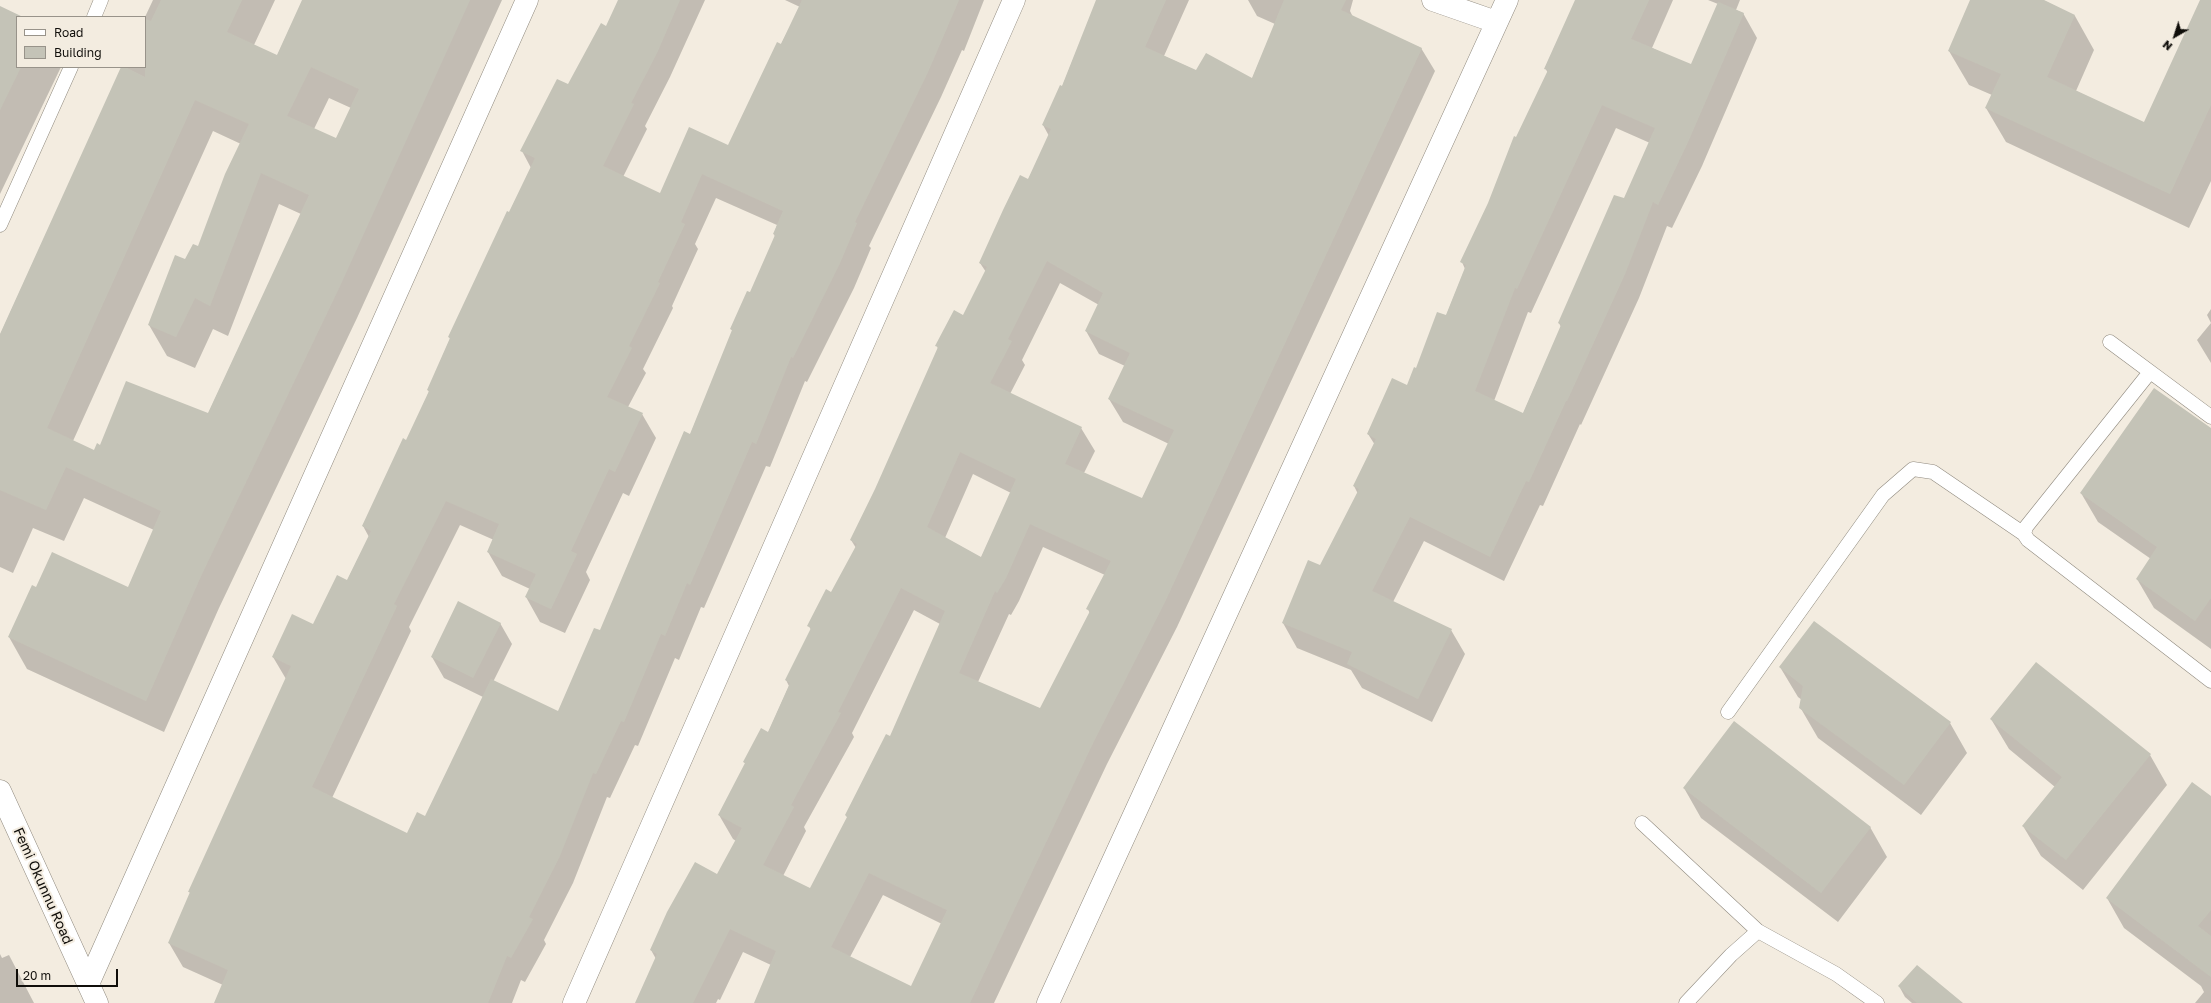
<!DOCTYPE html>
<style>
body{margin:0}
#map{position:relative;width:2211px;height:1003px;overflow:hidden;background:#f3ece0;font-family:"Golos Text",sans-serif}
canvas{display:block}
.legend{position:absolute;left:16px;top:16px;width:130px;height:52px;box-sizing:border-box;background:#f3ece0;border:1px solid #98938a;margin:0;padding:5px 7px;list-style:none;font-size:12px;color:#100e0a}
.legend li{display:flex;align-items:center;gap:8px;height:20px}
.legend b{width:20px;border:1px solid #98938a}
.north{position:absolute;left:2155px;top:16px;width:40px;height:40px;-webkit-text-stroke:3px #f3ece0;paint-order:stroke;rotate:219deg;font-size:11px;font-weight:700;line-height:16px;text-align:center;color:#100e0a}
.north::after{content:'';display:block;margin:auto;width:14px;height:18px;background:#100e0a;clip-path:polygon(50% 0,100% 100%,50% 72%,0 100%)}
.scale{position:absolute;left:16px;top:969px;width:102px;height:18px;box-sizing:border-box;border:2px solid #100e0a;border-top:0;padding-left:5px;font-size:12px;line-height:14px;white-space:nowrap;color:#100e0a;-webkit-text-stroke:3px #f3ece0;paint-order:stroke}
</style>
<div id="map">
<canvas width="2211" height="1003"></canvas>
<ul class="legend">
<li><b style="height:5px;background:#fff"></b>Road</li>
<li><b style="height:11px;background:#c4c3b7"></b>Building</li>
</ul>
<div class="north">N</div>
<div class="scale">20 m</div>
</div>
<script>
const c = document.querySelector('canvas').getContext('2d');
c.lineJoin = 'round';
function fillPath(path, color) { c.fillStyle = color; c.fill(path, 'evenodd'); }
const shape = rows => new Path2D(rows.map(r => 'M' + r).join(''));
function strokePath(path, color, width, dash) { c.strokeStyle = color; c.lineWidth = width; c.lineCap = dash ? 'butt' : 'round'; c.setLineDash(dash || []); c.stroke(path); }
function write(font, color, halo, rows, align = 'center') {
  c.font = font + ' "Golos Text",sans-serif'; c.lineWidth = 4; c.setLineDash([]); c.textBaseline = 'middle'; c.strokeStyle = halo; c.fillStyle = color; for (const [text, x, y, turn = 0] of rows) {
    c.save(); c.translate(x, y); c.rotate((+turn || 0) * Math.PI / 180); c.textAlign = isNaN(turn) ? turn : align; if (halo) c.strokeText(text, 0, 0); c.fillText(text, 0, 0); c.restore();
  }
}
const shadow = shape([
 [153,0,275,0,254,45,277,56,303,0,502,0,357,318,219,608,164,732,27,669,9,637,37,589,129,588,154,530,84,498,64,541,33,528,13,573,0,567,0,335,122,67,145,67,145,17],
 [329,98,351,108,336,139,314,129],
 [213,131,241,144,199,248,186,261,149,325,167,356,195,368,213,329,228,336,279,204,301,214,208,414,101,446,94,451,73,441],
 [620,0,705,0,670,77,645,126,647,129,623,177,661,194,729,146,800,7,785,0,984,0,964,51,962,50,941,97,869,246,871,248,854,288,807,382,805,381,770,467,766,466,704,608,701,607,679,660,675,658,638,746,635,745,610,798,607,797,573,883,544,940,546,944,525,982,521,980,512,1003,216,1003,223,985,183,967,169,943,191,894,189,892,286,679,273,657,313,626,347,581,369,537,363,526,407,441,429,392,428,390,450,339,449,337,531,168,522,151,569,86,607,27],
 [716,198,777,225,774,234,775,237,751,294,731,329,733,332,690,435,600,632,559,713,493,682,512,644,500,623,432,657,444,678,483,697,426,817,407,834,332,798,411,631,409,627,460,525,494,540,488,552,502,576,530,589,526,597,540,622,565,633,590,580,586,572,623,493,629,496,656,438,642,414,628,407,646,373,643,369,673,308,672,306,698,249,695,244],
 [1097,0,1189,0,1164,56,1197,71,1252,79,1275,24,1257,16,1248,0,1353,0,1350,11,1353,17,1421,48,1435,71,1177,627,1107,764,994,1003,755,1003,771,965,743,952,720,1000,718,999,716,1003,636,1003,656,959,651,950,718,875,736,841,733,839,719,815,746,765,744,762,768,733,789,686,786,680,811,630,809,626,832,593,856,548,851,540,876,490,938,349,937,346,964,317,986,272,980,263,1028,180,1049,136,1043,125,1062,87],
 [1060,283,1099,305,1086,331,1099,354,1125,366,1109,399,1123,422,1169,444,1142,499,1084,473,1095,451,1081,428,1010,394,1025,365,1022,360],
 [973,474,1011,493,981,558,945,538],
 [1043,547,1105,575,1088,609,1090,614,1041,709,978,682,1009,614,1011,615,1019,601],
 [914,610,940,624,891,737,846,815,848,819,811,889,783,876,806,831,804,827,854,737,852,733],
 [883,895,942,924,912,988,850,957],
 [1576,0,1673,0,1652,48,1692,66,1718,4,1708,0,1740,0,1736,10,1743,13,1757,38,1702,166,1672,228,1667,226,1639,298,1581,425,1580,424,1543,506,1540,505,1504,581,1424,541,1393,602,1451,630,1465,654,1432,722,1362,688,1351,670,1297,648,1283,623,1321,566,1358,494,1354,486,1375,445,1368,434,1407,386,1446,316,1465,269,1462,262,1548,73,1545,68],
 [1616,128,1650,143,1624,200,1559,323,1561,327,1523,414,1494,401,1528,312,1531,313],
 [1971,0,2043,0,2075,16,2094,50,2076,91,2144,123,2211,15,2211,181,2189,228,2006,142,1986,108,1992,95,1969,85,1949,51],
 [0,7,21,17,17,17,17,67,61,67,0,194],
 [2211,309,2211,323,2207,315],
 [2211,323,2211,363,2197,340],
 [2211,429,2211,649,2154,608,2137,579,2151,559,2098,522,2081,493],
 [1780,667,1950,723,1967,753,1921,815,1818,738,1800,707,1802,700,1798,697],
 [1991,719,2150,755,2167,785,2083,890,2041,856,2023,826,2055,787,2009,749],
 [1684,788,1870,827,1887,857,1838,922,1701,818],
 [2211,798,2211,1003,2195,1003,2204,992,2201,986,2124,928,2107,898],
 [0,954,2,958,9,955,34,1003,0,1003],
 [1899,986,1961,1003,1912,1003,1905,997]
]);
const building = shape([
 [161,0,242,0,227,32,277,55,302,0,470,0,340,286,201,576,146,701,8,637,32,585,36,587,52,552,128,587,161,511,66,467,46,510,0,490,0,334,121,67,125,67,145,77,145,19,151,21],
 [311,67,359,89,336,138,287,116],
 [195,100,249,124,225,174,198,246,193,244,185,259,175,255,148,325,176,337,195,298,210,306,261,173,309,195,208,413,126,381,100,445,97,443,94,450,47,428],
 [618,0,680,0,657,53,631,103,634,104,603,166,660,193,689,127,728,145,777,42,781,44,802,0,959,0,928,72,855,222,857,223,840,263,793,358,791,357,756,444,752,442,690,585,687,583,665,636,661,634,624,722,621,721,596,774,593,773,559,858,529,917,533,919,511,958,507,956,488,1003,214,1003,228,970,168,943,190,892,188,892,291,666,272,657,292,614,313,624,337,575,347,580,371,531,362,526,403,438,406,440,429,391,427,390,450,338,448,337,507,211,509,212,535,158,520,151,557,79,568,84,601,23,606,26],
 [702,174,783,211,773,234,775,235,750,292,747,291,730,329,732,330,690,434,684,431,600,630,594,628,558,711,491,679,425,816,417,812,407,833,312,787,397,606,394,604,446,501,499,524,487,552,536,574,525,597,551,609,577,554,571,551,609,469,615,472,643,413,607,397,632,348,629,346,660,283,658,282,685,224,681,222],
 [1096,0,1166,0,1145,47,1196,70,1206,53,1252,78,1284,0,1346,0,1341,10,1422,48,1164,604,1094,741,970,1003,754,1003,776,951,730,929,693,1003,635,1003,657,954,650,950,667,912,695,862,717,874,742,828,718,815,745,763,743,762,761,728,768,732,790,683,785,680,811,628,807,626,826,589,831,592,857,544,850,540,875,489,938,347,935,346,954,310,963,315,987,267,979,263,1003,210,1020,175,1028,179,1051,129,1042,125,1060,85,1062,86],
 [1047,261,1103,293,1085,331,1130,353,1108,399,1174,430,1142,498,1065,464,1082,427,990,383,1012,341,1008,339],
 [960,452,1016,479,981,557,927,527],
 [1030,524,1111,561,1086,609,1090,611,1040,708,959,673,995,591,997,593,1006,578],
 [901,588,945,611,890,736,886,734,845,815,847,817,810,888,763,865,794,807,791,805,841,713,838,712],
 [869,873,947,910,911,986,831,947],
 [1575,0,1649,0,1631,39,1691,64,1718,2,1744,13,1688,142,1658,205,1653,202,1625,274,1567,401,1566,401,1529,482,1526,481,1490,557,1410,517,1372,591,1452,629,1418,699,1347,664,1352,652,1282,623,1308,560,1320,565,1359,489,1353,486,1376,439,1367,434,1392,378,1407,385,1414,367,1416,368,1437,312,1446,315,1466,265,1460,262,1488,203,1514,136,1516,137,1548,70,1544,69],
 [1602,105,1655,128,1624,198,1614,195,1558,323,1561,325,1523,413,1475,391,1515,288,1517,289],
 [1970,0,2044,0,2075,15,2047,77,2144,122,2200,0,2211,0,2211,105,2170,194,1985,108,2001,74,1948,51],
 [0,6,23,17,17,17,17,67,21,67,0,110],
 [2154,388,2211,428,2211,598,2195,621,2136,579,2157,547,2080,493],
 [458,601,501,623,473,678,431,657],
 [1814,621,1951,722,1904,785,1799,708,1803,686,1779,667],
 [2036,662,2151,754,2066,860,2022,826,2062,777,1990,719],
 [1734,721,1871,827,1821,893,1683,788],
 [2192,782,2211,796,2211,910,2198,926,2211,936,2211,977,2106,898],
 [1917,965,1963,1003,1917,1003,1898,986]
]);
const lane = shape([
 [94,17,101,0],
 [0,225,71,67],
 [2110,342,2211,417],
 [2150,372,2026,527,2024,534,2028,540,2211,681],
 [1728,712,1883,495,1913,469,1933,472,2024,534],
 [1642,823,1758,931],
 [1686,1003,1731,955,1758,931,1836,974,1877,1003]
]);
const street = shape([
 [1433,0,1496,22],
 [0,791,97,1003],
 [88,984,527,0],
 [574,1003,1014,0],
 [1048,1003,1507,0]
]);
const streetNames = [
 ["Femi Okunnu Road",43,886,66]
];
fillPath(shadow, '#0003');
fillPath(building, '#c4c3b7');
strokePath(lane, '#908a7f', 15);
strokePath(street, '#908a7f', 23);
strokePath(lane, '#fff', 14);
strokePath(street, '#fff', 22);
write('14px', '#100e0a', '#f3ece0', streetNames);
</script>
